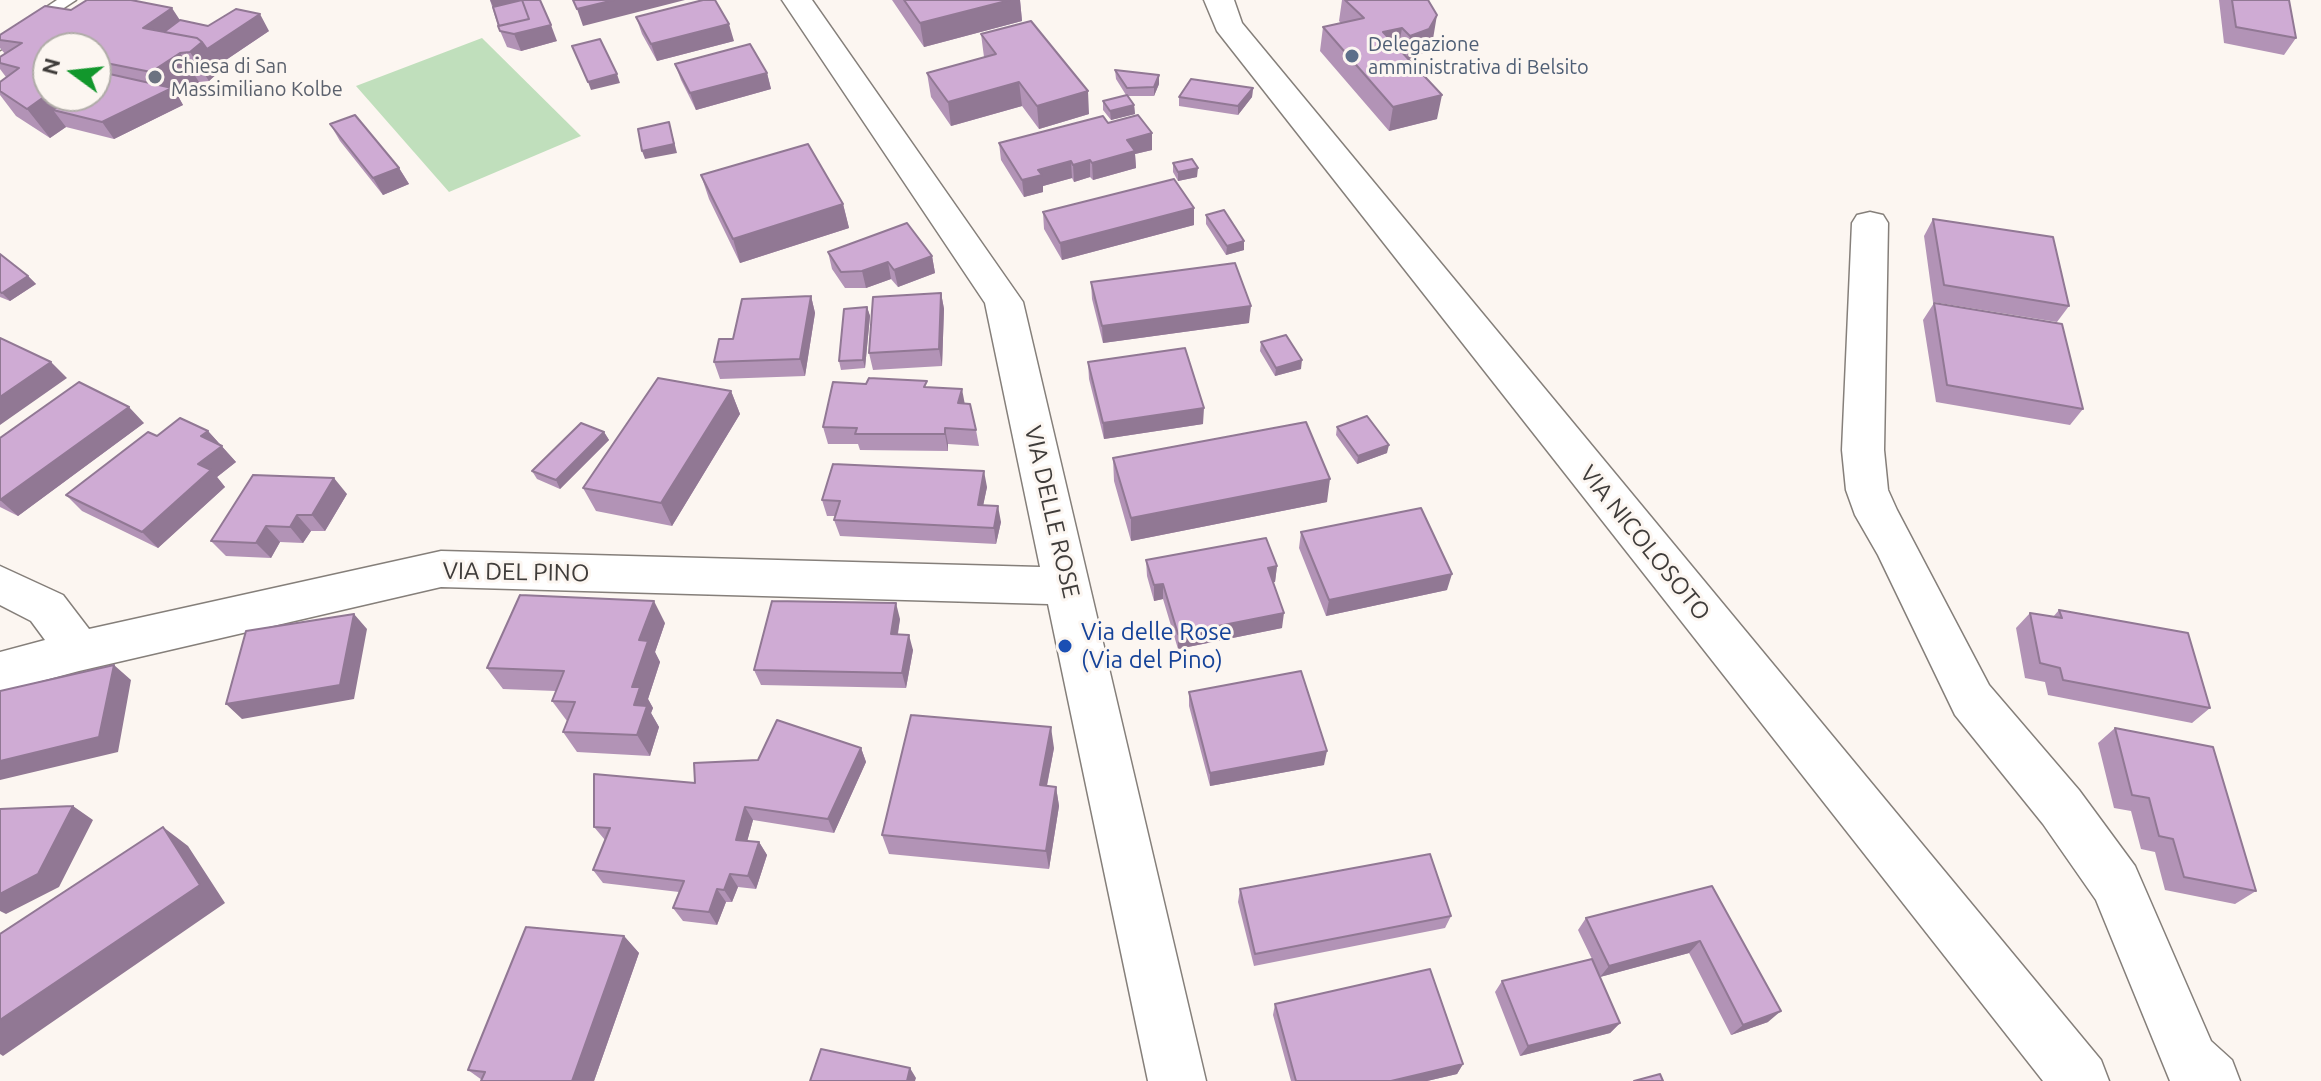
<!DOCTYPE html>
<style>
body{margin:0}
#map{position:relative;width:2321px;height:1081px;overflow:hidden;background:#fcf6f1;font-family:Ubuntu,sans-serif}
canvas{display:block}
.north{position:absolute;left:32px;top:32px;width:80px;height:80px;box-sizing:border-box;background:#fcf6f1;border:2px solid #b0aca8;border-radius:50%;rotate:285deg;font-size:22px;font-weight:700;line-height:32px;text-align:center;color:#3f3c3a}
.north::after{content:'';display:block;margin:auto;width:28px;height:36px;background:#12972c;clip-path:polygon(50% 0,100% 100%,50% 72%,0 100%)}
</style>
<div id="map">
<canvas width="2321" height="1081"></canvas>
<div class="north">N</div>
</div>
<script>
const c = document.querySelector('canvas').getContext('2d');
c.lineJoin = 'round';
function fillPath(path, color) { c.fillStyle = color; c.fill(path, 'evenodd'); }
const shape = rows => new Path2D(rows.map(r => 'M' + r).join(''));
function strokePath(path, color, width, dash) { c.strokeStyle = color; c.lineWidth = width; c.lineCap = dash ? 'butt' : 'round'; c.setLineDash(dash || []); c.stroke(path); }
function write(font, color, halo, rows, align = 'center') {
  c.font = font + ' Ubuntu,sans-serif'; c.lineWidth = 6; c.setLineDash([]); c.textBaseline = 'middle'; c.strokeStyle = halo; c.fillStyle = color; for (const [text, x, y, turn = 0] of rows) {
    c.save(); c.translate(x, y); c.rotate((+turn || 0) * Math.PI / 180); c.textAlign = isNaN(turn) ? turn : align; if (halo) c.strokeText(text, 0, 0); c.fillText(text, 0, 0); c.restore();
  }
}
const green = shape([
 [482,38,581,136,449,192,356,86]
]);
const service = shape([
 [57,0,76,0,0,50,0,38,57,0]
]);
const minor = shape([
 [782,0,812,0,1023,302,1206,1081,1148,1081,1048,604,441,587,79,671,0,692,0,652,45,640,31,621,0,605,0,566,63,595,89,629,441,551,1040,567,985,303,782,0],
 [1204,0,1234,0,1242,23,2101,1060,2109,1081,2043,1081,1217,31,1204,0],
 [1870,212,1883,215,1888,223,1884,450,1888,490,1897,510,1989,685,2079,790,2135,866,2211,1041,2232,1060,2240,1081,2170,1081,2096,900,2043,824,1955,715,1878,555,1855,515,1846,490,1842,450,1852,223,1857,215,1870,212]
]);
const wall = shape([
 [490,0,557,41,521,51,507,47,498,26],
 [892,0,1020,0,1022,21,924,47],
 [1342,0,1428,0,1433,39,1425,52,1408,59,1437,119,1389,131,1320,51,1323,27,1341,23,1339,21],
 [2219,0,2289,0,2296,38,2284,55,2224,43],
 [71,10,180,20,208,26,269,31,217,66,220,71,209,81,199,82,178,96,183,105,114,139,66,127,50,138,16,116,0,95,0,82,6,77,0,69,0,63,5,54,0,48,0,35],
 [636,17,734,41,657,61,642,34],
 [981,34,1089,114,1039,129,1022,106,951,126,931,97,927,73,984,57],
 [675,64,767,73,771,89,696,110,681,80],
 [1115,70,1159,84,1154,96,1128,96,1134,105,1135,114,1111,120,1103,110,1103,101,1126,95,1116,79],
 [1253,88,1252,97,1238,115,1179,106,1179,97],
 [1108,123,1152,150,1135,154,1136,168,1093,180,1090,177,1074,182,1072,178,1043,186,1043,192,1024,197,1001,160,999,143],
 [330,124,399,168,409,184,383,195,340,141],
 [1173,163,1197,177,1178,181,1173,172],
 [701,175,843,204,849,228,740,263,709,199],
 [1043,212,1194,225,1062,260,1044,229],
 [1206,215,1244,250,1226,255,1206,224],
 [1933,219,2069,306,2057,322,1933,302,1924,236],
 [828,252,932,256,935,273,898,287,891,279,866,288,845,288,832,269],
 [0,254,28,276,36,284,10,301,0,297],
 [1091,282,1249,323,1103,343,1092,299],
 [941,293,944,309,942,366,873,370,869,353],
 [811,296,815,313,805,376,720,379,714,362,733,339],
 [1934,303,2083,409,2070,425,1936,402,1923,320],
 [867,307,870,316,865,368,841,370,839,361],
 [1261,342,1301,369,1275,376,1260,351],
 [1088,362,1203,424,1104,439,1089,379],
 [929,387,964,403,976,430,979,446,948,444,948,451,860,450,858,444,828,444,823,427],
 [731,391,740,414,672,526,596,511,583,488],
 [144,423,18,516,0,507,0,438],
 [1337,427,1387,453,1357,464,1336,435],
 [208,431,236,462,217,477,225,487,158,548,82,511,66,495,157,436],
 [604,432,609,440,560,489,537,479,532,471],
 [1113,458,1327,502,1131,541,1114,481],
 [987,487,983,505,1001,522,996,544,840,536,834,520,836,516,827,516,822,500],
 [347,494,325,531,311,531,303,543,280,542,271,558,226,556,211,541],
 [1301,532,1447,590,1326,616,1299,548],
 [1146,560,1277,566,1275,582,1273,582,1282,628,1178,649,1163,599,1154,601,1147,576],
 [2059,610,2210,708,2192,723,2048,695,2045,682,2025,678,2016,628,2030,613,2053,617],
 [900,619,898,634,913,650,906,688,761,685,754,670],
 [665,623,655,652,660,662,648,699,653,708,651,713,659,727,650,756,577,752,563,732,567,721,552,701,556,691,503,689,487,668],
 [1189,692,1324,765,1210,786,1189,706],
 [2115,728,2256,891,2235,904,2165,890,2155,852,2141,849,2131,811,2114,808,2098,743],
 [861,748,866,762,834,833,753,820,747,841,759,842,767,855,756,889,738,887,732,902,726,902,717,925,683,921,673,908,679,892,603,883,593,870,605,840,594,827,695,783,758,760],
 [1054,748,1047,786,1056,787,1059,806,1049,869,889,854,882,835],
 [1712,886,1768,1022,1731,1035,1689,953,1600,977,1620,1023,1610,1033,1520,1056,1495,992,1502,981,1592,959,1578,930,1586,918],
 [1240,889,1451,916,1445,928,1254,966,1238,902],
 [624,936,639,953,594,1081,481,1081,482,1080,468,1070],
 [1275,1004,1463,1064,1457,1074,1427,1081,1291,1081,1273,1015]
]);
const shadedWall = shape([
 [490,0,522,0,551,25,557,41,521,51,514,34,497,15],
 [614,0,685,0,583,26,577,9],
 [1010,0,1020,0,1022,21,924,47,920,23],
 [172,8,191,37,143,28],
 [260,14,269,31,217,66,220,71,209,81,190,52,202,42],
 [1437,15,1433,39,1425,52,1407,60,1410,36],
 [729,24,734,41,657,61,651,44],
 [1402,28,1398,51,1383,32],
 [180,53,199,82,178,96,183,105,114,139,102,122,165,91,151,72],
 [96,61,117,90,53,110,66,127,50,138,27,109,48,94,48,96,96,96],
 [767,73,771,89,696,110,690,93],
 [617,74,620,83,591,90,588,82],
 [1159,75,1159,84,1154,96,1154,87],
 [1019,82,1022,106,951,126,948,102],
 [1253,88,1252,97,1238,115,1238,106],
 [1088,91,1089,114,1039,129,1037,106],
 [1442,95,1437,119,1389,131,1393,107],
 [1134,105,1135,114,1111,120,1110,111],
 [669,122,677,153,645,159,642,151],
 [1152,133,1152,150,1135,154,1136,168,1093,180,1092,163,1127,140],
 [1090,160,1090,177,1074,182,1073,165],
 [1071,161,1072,178,1043,186,1043,192,1024,197,1022,180,1038,170],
 [399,168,409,184,383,195,373,178],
 [1198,168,1197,177,1178,181,1178,172],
 [843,204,849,228,740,263,733,239],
 [1194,208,1194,225,1062,260,1060,243],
 [1244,241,1244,250,1226,255,1227,246],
 [932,256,935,273,898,287,894,270],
 [888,262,891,279,866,288,862,271],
 [28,276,36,284,10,301,2,293],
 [941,293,944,309,942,366,939,349],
 [811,296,815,313,805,376,800,359],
 [1251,306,1249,323,1103,343,1102,326],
 [867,307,870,316,865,368,863,360],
 [1302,360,1301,369,1275,376,1276,368],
 [51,362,67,378,0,425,0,397],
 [962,389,965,405,958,403],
 [731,391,740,414,672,526,661,503],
 [129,407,144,423,18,516,0,500],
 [1204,408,1203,424,1104,439,1103,423],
 [945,428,948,444,948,451,945,434],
 [208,431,236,462,217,477,225,487,158,548,142,532,198,464,201,436],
 [604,432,609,440,560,489,556,480],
 [1389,445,1387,453,1357,464,1358,456],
 [984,471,987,487,980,521,978,505],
 [334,478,347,494,325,531,312,515],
 [1330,479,1327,502,1131,541,1131,518],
 [998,506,1001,522,996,544,994,528],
 [297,515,311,531,303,543,290,527],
 [266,526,280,542,271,558,256,543],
 [1277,566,1275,582,1266,584,1268,568],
 [1452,574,1447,590,1326,616,1329,600],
 [1163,584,1163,599,1154,601,1154,585],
 [654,601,665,623,655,652,660,662,648,699,653,708,651,713,659,727,650,756,637,735,632,687,639,640],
 [896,603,900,619,895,649,891,634],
 [1284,613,1282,628,1178,649,1178,634],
 [354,614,367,629,354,699,242,719,226,704],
 [909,635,913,650,906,688,902,673],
 [114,665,131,680,118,752,0,780,0,761],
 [1051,727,1054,748,1043,805,1040,785],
 [861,748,866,762,834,833,828,819],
 [1327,751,1324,765,1210,786,1210,773],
 [1056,787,1059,806,1049,869,1046,851],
 [73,806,93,820,59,887,6,914,0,911,0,894],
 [745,807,753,820,744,853,736,840],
 [163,827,188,846,225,903,3,1056,0,1054,0,1020],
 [759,842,767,855,756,889,748,876],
 [730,874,738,887,732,902,724,890],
 [717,889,726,902,717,925,709,912],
 [624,936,639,953,594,1081,572,1081],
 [1700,941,1689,953,1600,977,1609,966],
 [1781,1011,1768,1022,1731,1035,1743,1025],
 [1620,1023,1610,1033,1520,1056,1528,1046],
 [1463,1064,1457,1074,1427,1081,1391,1081],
 [910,1068,916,1078,915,1081,907,1081]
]);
const building = shape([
 [87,0,131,0,172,8,143,28,197,38,202,42,190,52,180,53,151,72,96,61,96,48,48,48,48,94,27,109,0,91,0,82,19,68,0,63,0,57,22,43,0,40,0,35,45,6,71,10,87,0],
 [522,0,540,0,551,25,514,34,500,31,498,26,529,19,522,0],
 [522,0,529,19,499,26,493,7,522,0],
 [573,0,614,0,577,9,573,0],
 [703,0,715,0,729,24,651,44,636,17,703,0],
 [904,0,1010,0,920,23,904,0],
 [1345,0,1428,0,1437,15,1429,29,1410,36,1402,28,1383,32,1442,95,1393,107,1323,27,1364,18,1345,0],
 [2232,0,2289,0,2296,38,2236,27,2232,0],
 [236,9,260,14,207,49,202,42,197,38,164,32,180,20,208,26,236,9],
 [1031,21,1088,91,1037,106,1019,82,948,102,927,73,996,54,981,34,1031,21],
 [600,39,617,74,588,82,572,46,600,39],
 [750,44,767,73,690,93,675,64,750,44],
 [1115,70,1159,75,1154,87,1127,88,1115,70],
 [105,73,172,88,102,122,53,110,73,96,96,96,96,80,105,73],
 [1191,79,1253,88,1238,106,1179,97,1191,79],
 [1127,95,1134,105,1110,111,1103,101,1127,95],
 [355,115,399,168,373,178,330,124,355,115],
 [1138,115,1152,133,1127,140,1135,151,1092,163,1090,160,1073,165,1071,161,1038,170,1042,175,1022,180,999,143,1103,116,1108,123,1138,115],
 [669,122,674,144,642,151,638,129,669,122],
 [808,144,843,204,733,239,701,175,808,144],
 [1192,159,1198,168,1178,172,1173,163,1192,159],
 [1174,179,1194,208,1060,243,1043,212,1174,179],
 [1224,210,1244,241,1227,246,1206,215,1224,210],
 [1933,219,2053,237,2069,306,1944,285,1933,219],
 [907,223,932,256,894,270,888,262,862,271,841,272,828,252,907,223],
 [0,254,28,276,2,293,0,292,0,254],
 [1235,263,1251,306,1102,326,1091,282,1235,263],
 [941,293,939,349,869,353,873,297,941,293],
 [811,296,800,359,714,362,719,339,733,339,742,299,811,296],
 [1934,303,2062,324,2083,409,1947,385,1934,303],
 [867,307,863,360,839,361,844,309,867,307],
 [1286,335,1302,360,1276,368,1261,342,1286,335],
 [0,338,51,362,0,397,0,338],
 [1185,348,1204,408,1103,423,1088,362,1185,348],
 [658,378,731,391,661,503,583,488,658,378],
 [869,378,927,381,924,387,962,389,958,403,970,404,976,430,945,428,945,434,855,434,857,428,823,427,833,382,866,384,869,378],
 [79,382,129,407,0,500,0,438,79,382],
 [1367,416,1389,445,1358,456,1337,427,1367,416],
 [180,418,208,431,201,436,222,446,198,464,211,470,142,532,66,495,148,432,157,436,180,418],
 [1306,422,1330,479,1131,518,1113,458,1306,422],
 [581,423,604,432,556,480,532,471,581,423],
 [833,464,984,471,978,505,998,506,994,528,834,520,840,501,822,500,833,464],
 [253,475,334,478,312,515,297,515,290,527,266,526,256,543,211,541,253,475],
 [1421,508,1452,574,1329,600,1301,532,1421,508],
 [1266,538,1277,566,1268,568,1284,613,1178,634,1163,584,1154,585,1146,560,1266,538],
 [520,595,654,601,639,640,648,641,632,687,640,687,634,705,647,706,637,735,563,732,575,702,552,701,564,671,487,668,520,595],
 [772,601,896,603,891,634,909,635,902,673,754,670,772,601],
 [2059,610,2188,633,2210,708,2063,680,2060,668,2040,663,2030,613,2062,618,2059,610],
 [354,614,340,685,226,704,246,631,354,614],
 [114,665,99,737,0,761,0,691,114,665],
 [1301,671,1327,751,1210,773,1189,692,1301,671],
 [911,715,1051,727,1040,785,1056,787,1046,851,882,835,911,715],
 [777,720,861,748,828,819,745,807,736,840,759,842,748,876,730,874,724,890,717,889,709,912,673,908,684,881,593,870,610,828,594,827,594,774,695,783,694,763,758,760,777,720],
 [2115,728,2213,747,2256,891,2184,877,2173,839,2159,836,2149,798,2132,795,2115,728],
 [73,806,38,874,0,894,0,809,73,806],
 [163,827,200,885,0,1020,0,934,163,827],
 [1430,854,1451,916,1255,954,1240,889,1430,854],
 [1712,886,1781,1011,1743,1025,1700,941,1609,966,1586,918,1712,886],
 [526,927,624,936,572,1081,481,1081,485,1072,468,1070,526,927],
 [1592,959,1620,1023,1528,1046,1502,981,1592,959],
 [1430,969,1463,1064,1391,1081,1296,1081,1275,1004,1430,969],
 [821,1049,910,1068,907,1081,810,1081,821,1049],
 [1660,1074,1663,1081,1634,1081,1660,1074]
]);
const markers = [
 [1352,56,8,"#5c6f8a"],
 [155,77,8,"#6b7280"],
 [1065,646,8,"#1a4fb4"]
];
const farServicenames = [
 ["Delegazione",1368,44],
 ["amministrativa di Belsito",1368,67]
];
const farWorshipnames = [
 ["Chiesa di San",171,66],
 ["Massimiliano Kolbe",171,89]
];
const streetNames = [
 ["VIA DELLE ROSE",1052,512,77],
 ["VIA NICOLOSOTO",1645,543,51],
 ["VIA DEL PINO",516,572,1]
];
const transitNames = [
 ["Via delle Rose",1081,632],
 ["(Via del Pino)",1081,660]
];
fillPath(green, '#c0dfbc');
strokePath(service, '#857f7a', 3);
strokePath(minor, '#857f7a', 3);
fillPath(service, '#fff');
fillPath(minor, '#fff');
fillPath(wall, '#b293b6');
fillPath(shadedWall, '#917894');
fillPath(building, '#cfabd4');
strokePath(building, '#917894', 2);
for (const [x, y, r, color] of markers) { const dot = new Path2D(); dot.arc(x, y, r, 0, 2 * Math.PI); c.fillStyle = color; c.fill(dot); strokePath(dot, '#fcf6f1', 3); }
write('20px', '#4e5e75', '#fcf6f1', farServicenames, 'left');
write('20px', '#5b616d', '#fcf6f1', farWorshipnames, 'left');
write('24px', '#3f3c3a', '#fcf6f1', streetNames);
write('24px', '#164399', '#fcf6f1', transitNames, 'left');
</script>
